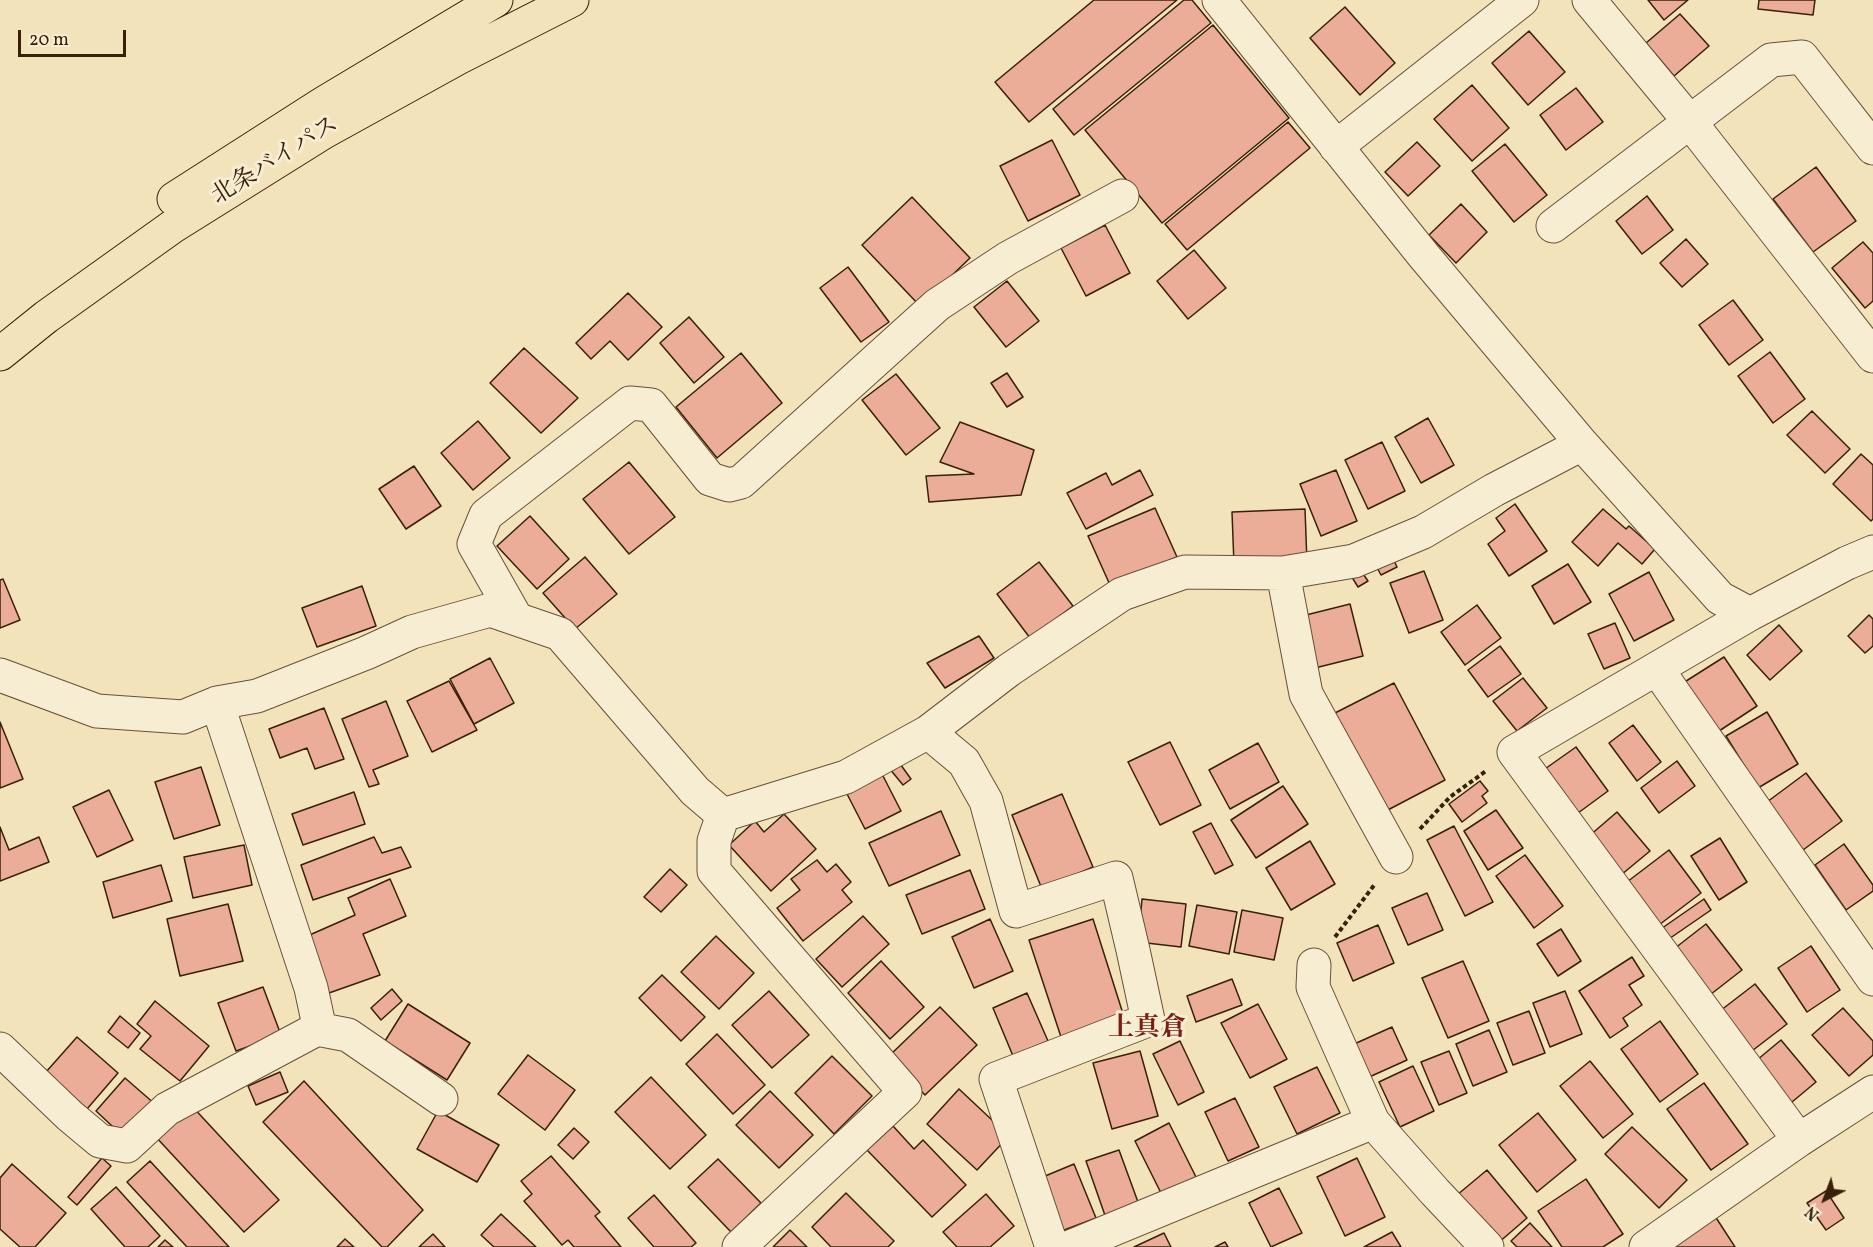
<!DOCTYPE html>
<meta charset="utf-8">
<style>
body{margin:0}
#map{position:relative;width:1873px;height:1247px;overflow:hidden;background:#f3e3bb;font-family:Vollkorn,serif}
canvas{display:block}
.north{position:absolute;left:1795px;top:1169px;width:60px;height:60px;-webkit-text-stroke:4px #f7edd3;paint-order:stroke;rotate:222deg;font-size:16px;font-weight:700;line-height:24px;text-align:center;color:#38200a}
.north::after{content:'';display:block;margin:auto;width:21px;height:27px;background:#38200a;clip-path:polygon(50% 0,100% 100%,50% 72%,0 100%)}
.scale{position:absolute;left:18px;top:30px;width:108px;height:27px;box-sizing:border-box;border:3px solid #38200a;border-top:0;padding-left:8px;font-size:18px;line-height:21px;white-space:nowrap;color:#38200a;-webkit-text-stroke:4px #f7edd3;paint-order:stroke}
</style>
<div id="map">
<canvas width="1873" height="1247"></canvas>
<div class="north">N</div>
<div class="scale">20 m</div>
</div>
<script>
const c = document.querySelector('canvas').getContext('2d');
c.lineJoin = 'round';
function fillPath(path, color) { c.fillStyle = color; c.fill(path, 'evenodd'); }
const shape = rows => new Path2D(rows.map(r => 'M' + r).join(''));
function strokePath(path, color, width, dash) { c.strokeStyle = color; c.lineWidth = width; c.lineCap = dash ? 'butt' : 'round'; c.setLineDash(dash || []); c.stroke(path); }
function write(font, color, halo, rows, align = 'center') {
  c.font = font + ' Vollkorn,"Noto Serif JP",serif'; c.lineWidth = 6; c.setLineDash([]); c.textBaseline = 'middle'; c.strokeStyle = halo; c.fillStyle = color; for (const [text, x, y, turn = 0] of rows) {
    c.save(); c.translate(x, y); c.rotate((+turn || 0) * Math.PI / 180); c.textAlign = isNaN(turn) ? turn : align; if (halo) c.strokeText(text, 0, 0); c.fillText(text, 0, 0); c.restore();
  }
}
const building = shape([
 [1094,0,1177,0,1029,122,995,82,1094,0],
 [1184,0,1192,0,1211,23,1074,135,1053,109,1184,0],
 [1648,0,1688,0,1664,20,1648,0],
 [1759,0,1815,0,1813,15,1758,9,1759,0],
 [1345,7,1395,63,1360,95,1310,38,1345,7],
 [1680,14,1709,46,1674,76,1646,43,1680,14],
 [1213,25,1289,118,1162,223,1085,130,1213,25],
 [1529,31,1565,72,1528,105,1492,63,1529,31],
 [1472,85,1509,128,1472,161,1434,119,1472,85],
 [1576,88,1603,122,1566,150,1540,115,1576,88],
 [1288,122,1310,148,1187,250,1165,224,1288,122],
 [1052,140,1080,195,1028,221,1000,166,1052,140],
 [1417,142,1440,166,1408,196,1385,172,1417,142],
 [1505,144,1547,195,1514,222,1472,171,1505,144],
 [1816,167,1856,221,1813,252,1773,199,1816,167],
 [1647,196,1673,230,1642,254,1616,221,1647,196],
 [912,197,970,258,920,306,862,245,912,197],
 [1461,204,1487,232,1456,263,1429,235,1461,204],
 [1105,225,1130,273,1086,296,1061,248,1105,225],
 [1686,239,1708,264,1682,287,1660,263,1686,239],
 [1863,242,1873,253,1873,301,1865,308,1832,268,1863,242],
 [1194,250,1226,288,1188,319,1157,281,1194,250],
 [848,267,889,322,861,342,820,288,848,267],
 [1007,281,1039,321,1006,347,974,307,1007,281],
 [628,293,662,327,628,360,610,341,591,359,576,343,628,293],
 [1733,300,1763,340,1729,365,1699,325,1733,300],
 [689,317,724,357,694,383,660,343,689,317],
 [524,348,578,398,541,433,490,383,524,348],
 [1770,352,1805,399,1773,423,1738,376,1770,352],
 [741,353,782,403,717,458,676,407,741,353],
 [1007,373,1023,397,1007,407,991,383,1007,373],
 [896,374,940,428,906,455,862,400,896,374],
 [1812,411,1850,449,1825,473,1787,435,1812,411],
 [1428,418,1454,465,1421,483,1395,437,1428,418],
 [478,421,510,458,473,490,441,453,478,421],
 [960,422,1034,450,1021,495,929,502,926,476,974,474,940,462,960,422],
 [1382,442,1405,491,1368,509,1345,460,1382,442],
 [1861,454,1873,465,1873,519,1871,521,1833,484,1861,454],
 [629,462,675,517,629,554,583,499,629,462],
 [414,466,441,506,406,529,379,489,414,466],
 [1140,470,1153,495,1086,529,1067,493,1106,473,1112,485,1140,470],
 [1336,470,1357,521,1321,536,1300,484,1336,470],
 [1515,504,1547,551,1509,576,1488,544,1505,531,1496,518,1515,504],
 [1155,508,1177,557,1110,585,1088,536,1155,508],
 [1305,509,1307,563,1234,565,1232,512,1305,509],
 [1603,509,1626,529,1629,526,1655,549,1642,564,1618,543,1598,566,1572,542,1603,509],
 [530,516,569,559,537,589,497,546,530,516],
 [1391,554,1397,567,1381,575,1374,562,1391,554],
 [585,557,617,594,575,629,543,593,585,557],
 [1039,562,1073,606,1030,638,997,594,1039,562],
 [1568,564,1591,602,1554,624,1532,586,1568,564],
 [1359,568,1368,581,1358,587,1350,574,1359,568],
 [1424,571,1443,620,1409,633,1390,583,1424,571],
 [1649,572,1674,620,1634,641,1609,594,1649,572],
 [3,579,20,620,0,628,0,580,3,579],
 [362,586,376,626,317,647,302,608,362,586],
 [1350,604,1363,656,1315,668,1302,616,1350,604],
 [1477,605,1501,638,1465,665,1441,632,1477,605],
 [1869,615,1873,619,1873,646,1865,653,1848,636,1869,615],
 [1615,623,1630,658,1604,669,1588,634,1615,623],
 [1779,625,1802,651,1770,680,1747,655,1779,625],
 [979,636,994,658,945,688,927,663,979,636],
 [1500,646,1521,674,1488,697,1468,670,1500,646],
 [1724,657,1757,706,1716,733,1683,683,1724,657],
 [490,658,514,703,474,724,450,679,490,658],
 [1523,678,1547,708,1517,731,1493,701,1523,678],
 [449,681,477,730,432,752,407,701,449,681],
 [1394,683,1445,780,1384,812,1333,714,1394,683],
 [386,701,408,756,373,770,379,784,369,787,342,719,386,701],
 [324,708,344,759,315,769,307,748,280,758,269,729,324,708],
 [1767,712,1798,764,1758,788,1726,736,1767,712],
 [0,722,23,779,0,788,0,722],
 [1633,725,1661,762,1637,781,1609,743,1633,725],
 [1170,742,1201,805,1160,825,1128,762,1170,742],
 [1258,743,1279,782,1230,809,1209,770,1258,743],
 [1576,747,1608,791,1574,816,1542,771,1576,747],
 [898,761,911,779,903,785,889,768,898,761],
 [1677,761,1695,786,1659,813,1641,788,1677,761],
 [201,767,220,825,174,839,155,782,201,767],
 [881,772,901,811,865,829,845,790,881,772],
 [1806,773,1842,821,1803,850,1767,802,1806,773],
 [1480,781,1488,791,1482,796,1487,803,1462,822,1449,804,1480,781],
 [1283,786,1308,824,1256,858,1231,820,1283,786],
 [109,790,133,840,97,857,73,807,109,790],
 [354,792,365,824,303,845,292,814,354,792],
 [1062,794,1093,867,1042,889,1012,815,1062,794],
 [1496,810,1523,848,1488,870,1464,831,1496,810],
 [941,811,960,855,889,886,869,843,941,811],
 [1617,812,1650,851,1621,875,1588,837,1617,812],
 [784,814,816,849,771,891,729,845,755,821,764,832,784,814],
 [1211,823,1233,865,1215,874,1193,832,1211,823],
 [1454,826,1493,902,1465,916,1427,840,1454,826],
 [0,827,9,850,39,837,49,862,0,881,0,827],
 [374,837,382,853,401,847,411,867,313,900,301,865,374,837],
 [1720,838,1747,882,1719,900,1691,856,1720,838],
 [1310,841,1335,884,1291,910,1266,868,1310,841],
 [1844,844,1873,885,1873,891,1846,910,1815,865,1844,844],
 [244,845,252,885,193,898,184,857,244,845],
 [1669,850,1701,893,1655,928,1623,885,1669,850],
 [1525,855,1563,906,1534,928,1496,876,1525,855],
 [817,860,827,872,836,864,851,882,842,890,852,902,803,941,777,908,800,890,791,879,817,860],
 [161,865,172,901,113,918,103,882,161,865],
 [670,869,687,885,661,912,644,897,670,869],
 [970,870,985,909,922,934,906,895,970,870],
 [390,879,406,916,363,934,380,975,329,993,305,937,355,915,348,898,390,879],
 [1427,893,1443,930,1408,945,1392,908,1427,893],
 [1142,899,1186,904,1181,947,1138,942,1142,899],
 [1704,899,1711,910,1663,943,1655,933,1704,899],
 [228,904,243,961,180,976,167,919,228,904],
 [1197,905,1237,912,1229,954,1189,946,1197,905],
 [1242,910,1283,918,1274,960,1234,952,1242,910],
 [863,916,889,944,842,987,816,959,863,916],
 [990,919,1013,971,974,988,952,937,990,919],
 [1093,919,1125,1020,1062,1040,1029,940,1093,919],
 [1706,924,1742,970,1706,998,1670,952,1706,924],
 [1378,925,1394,963,1353,981,1337,943,1378,925],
 [1561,929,1581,961,1558,976,1537,944,1561,929],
 [716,936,754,973,719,1009,681,972,716,936],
 [1811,946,1840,990,1807,1012,1778,968,1811,946],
 [1632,957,1644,976,1629,985,1642,1005,1623,1018,1628,1026,1610,1038,1579,991,1632,957],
 [881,961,924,1007,890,1039,848,993,881,961],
 [1463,961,1489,1021,1448,1038,1422,978,1463,961],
 [662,975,705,1017,681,1041,639,998,662,975],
 [1232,979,1242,1005,1196,1022,1187,996,1232,979],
 [1755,984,1787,1024,1748,1054,1716,1014,1755,984],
 [263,987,281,1035,236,1051,218,1003,263,987],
 [392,989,402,1001,381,1020,371,1008,392,989],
 [769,991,809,1035,772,1068,732,1025,769,991],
 [1565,991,1582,1034,1550,1047,1533,1003,1565,991],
 [1027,993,1048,1041,1013,1056,993,1008,1027,993],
 [155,1001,209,1046,180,1081,140,1049,151,1036,137,1024,155,1001],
 [408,1004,470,1043,447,1080,385,1041,408,1004],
 [1258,1004,1287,1059,1250,1078,1221,1023,1258,1004],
 [940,1007,977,1045,925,1095,888,1057,940,1007],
 [1843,1008,1873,1041,1873,1055,1849,1076,1812,1035,1843,1008],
 [1529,1011,1545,1053,1513,1065,1497,1023,1529,1011],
 [120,1016,140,1033,128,1048,108,1032,120,1016],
 [1660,1021,1698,1074,1660,1102,1621,1049,1660,1021],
 [1392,1027,1407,1060,1367,1078,1352,1045,1392,1027],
 [1489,1030,1507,1072,1473,1086,1456,1044,1489,1030],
 [717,1034,765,1085,733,1114,686,1064,717,1034],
 [77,1037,118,1073,87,1109,46,1072,77,1037],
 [1781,1040,1816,1082,1786,1107,1751,1065,1781,1040],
 [1180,1041,1204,1092,1178,1105,1153,1054,1180,1041],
 [1140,1051,1158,1116,1112,1129,1093,1063,1140,1051],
 [1449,1051,1467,1093,1439,1105,1421,1062,1449,1051],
 [528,1055,575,1090,545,1130,498,1094,528,1055],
 [832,1056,872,1096,834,1134,795,1093,832,1056],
 [1590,1061,1633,1114,1603,1138,1560,1086,1590,1061],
 [1413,1066,1434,1111,1400,1127,1379,1082,1413,1066],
 [1317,1067,1340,1113,1297,1134,1274,1087,1317,1067],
 [280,1072,288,1092,256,1105,248,1086,280,1072],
 [651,1077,706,1135,670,1169,615,1112,651,1077],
 [125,1078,156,1105,126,1139,96,1111,125,1078],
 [304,1081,423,1210,387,1247,382,1247,263,1122,304,1081],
 [1704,1083,1748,1144,1711,1170,1667,1109,1704,1083],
 [959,1089,1009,1136,977,1170,927,1124,959,1089],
 [770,1091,813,1135,779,1168,736,1125,770,1091],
 [1235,1098,1259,1147,1228,1161,1205,1112,1235,1098],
 [190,1104,279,1200,244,1232,155,1136,190,1104],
 [438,1111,499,1145,477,1182,417,1149,438,1111],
 [1538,1113,1576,1160,1537,1192,1499,1145,1538,1113],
 [1169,1123,1196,1177,1162,1195,1135,1141,1169,1123],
 [893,1126,914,1149,923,1140,966,1185,932,1217,867,1150,893,1126],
 [1632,1127,1687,1180,1659,1208,1605,1154,1632,1127],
 [574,1128,589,1142,573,1159,558,1145,574,1128],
 [1119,1150,1142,1213,1108,1224,1086,1161,1119,1150],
 [551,1156,600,1212,595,1216,621,1247,574,1247,568,1240,562,1245,524,1201,532,1194,521,1181,551,1156],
 [102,1158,111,1166,77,1205,68,1197,102,1158],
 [1357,1158,1385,1217,1345,1236,1317,1177,1357,1158],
 [718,1159,761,1203,731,1232,688,1187,718,1159],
 [150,1161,229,1247,187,1247,127,1182,150,1161],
 [12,1164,66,1213,35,1247,20,1247,0,1229,0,1178,12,1164],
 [1074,1164,1096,1218,1059,1232,1038,1179,1074,1164],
 [1487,1170,1527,1218,1497,1244,1457,1195,1487,1170],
 [1586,1179,1623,1234,1603,1247,1562,1247,1538,1211,1586,1179],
 [116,1187,160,1236,148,1247,125,1247,91,1209,116,1187],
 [1279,1188,1302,1233,1271,1247,1249,1203,1279,1188],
 [1826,1191,1844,1218,1826,1230,1807,1203,1826,1191],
 [846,1193,894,1241,888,1247,831,1247,812,1227,846,1193],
 [986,1194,1014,1226,990,1247,957,1247,943,1232,986,1194],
 [654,1195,696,1243,691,1247,654,1247,628,1218,654,1195],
 [1713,1213,1735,1247,1671,1247,1713,1213],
 [501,1214,536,1247,494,1247,481,1235,501,1214],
 [1530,1223,1552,1247,1517,1247,1511,1241,1530,1223],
 [790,1230,807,1247,773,1247,790,1230],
 [1392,1232,1401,1247,1364,1247,1392,1232],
 [1164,1233,1171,1247,1134,1247,1164,1233],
 [433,1234,445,1247,419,1247,433,1234],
 [345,1239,354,1247,337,1247,345,1239],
 [165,1240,173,1247,158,1247,165,1240],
 [1225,1242,1228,1247,1215,1247,1225,1242]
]);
const path = shape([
 [1420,829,1450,797,1486,771],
 [1335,937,1375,884]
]);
const minor = shape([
 [1219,0,1424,256,1582,444,1720,598,1750,614],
 [1589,0,1690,122,1873,356],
 [1336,147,1522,0],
 [1553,226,1771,60,1802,57,1873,148],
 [1283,573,1306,694,1396,857],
 [516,618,474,544,486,515,630,403,651,405,710,479,729,485,741,482,937,305,1008,258,1122,196],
 [1657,669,1873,979],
 [0,675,97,711,183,717,217,703,257,696,366,653,412,632,490,610,560,634,695,791,723,815],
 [217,703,311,988,320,1030],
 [928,732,964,762,986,801,1016,911,1116,878,1133,950,1148,1020,996,1079,1052,1247],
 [723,815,846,777,928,732,1009,670,1122,594,1185,572,1283,573,1354,561,1423,532,1494,490,1582,444],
 [723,815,714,841,714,871,905,1092,739,1247],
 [1314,965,1313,987,1373,1122,1435,1192,1487,1247],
 [0,1049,70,1116,100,1141,127,1146,167,1109,317,1029,348,1035,441,1099],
 [1799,1140,1514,752,1750,614,1847,563,1873,552],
 [1070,1247,1373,1122],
 [1646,1247,1799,1140,1873,1092]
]);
const highway = shape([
 [174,199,324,103,496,0],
 [0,354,46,317,172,227,324,132,458,58,572,0]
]);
const streetNames = [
 ["北条バイパス",276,162,-32]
];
const neighbourhoodNames = [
 ["上真倉",1147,1030]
];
fillPath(building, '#ebad98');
strokePath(building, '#38200a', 1.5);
strokePath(minor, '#675136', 35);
strokePath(highway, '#38200a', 35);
strokePath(path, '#38200a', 4, [4.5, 3]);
strokePath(minor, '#f7edd3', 33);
strokePath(highway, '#f3e3bb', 33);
write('24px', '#38200a', '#f7edd3', streetNames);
write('bold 26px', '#7a1f14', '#f7edd3', neighbourhoodNames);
</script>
